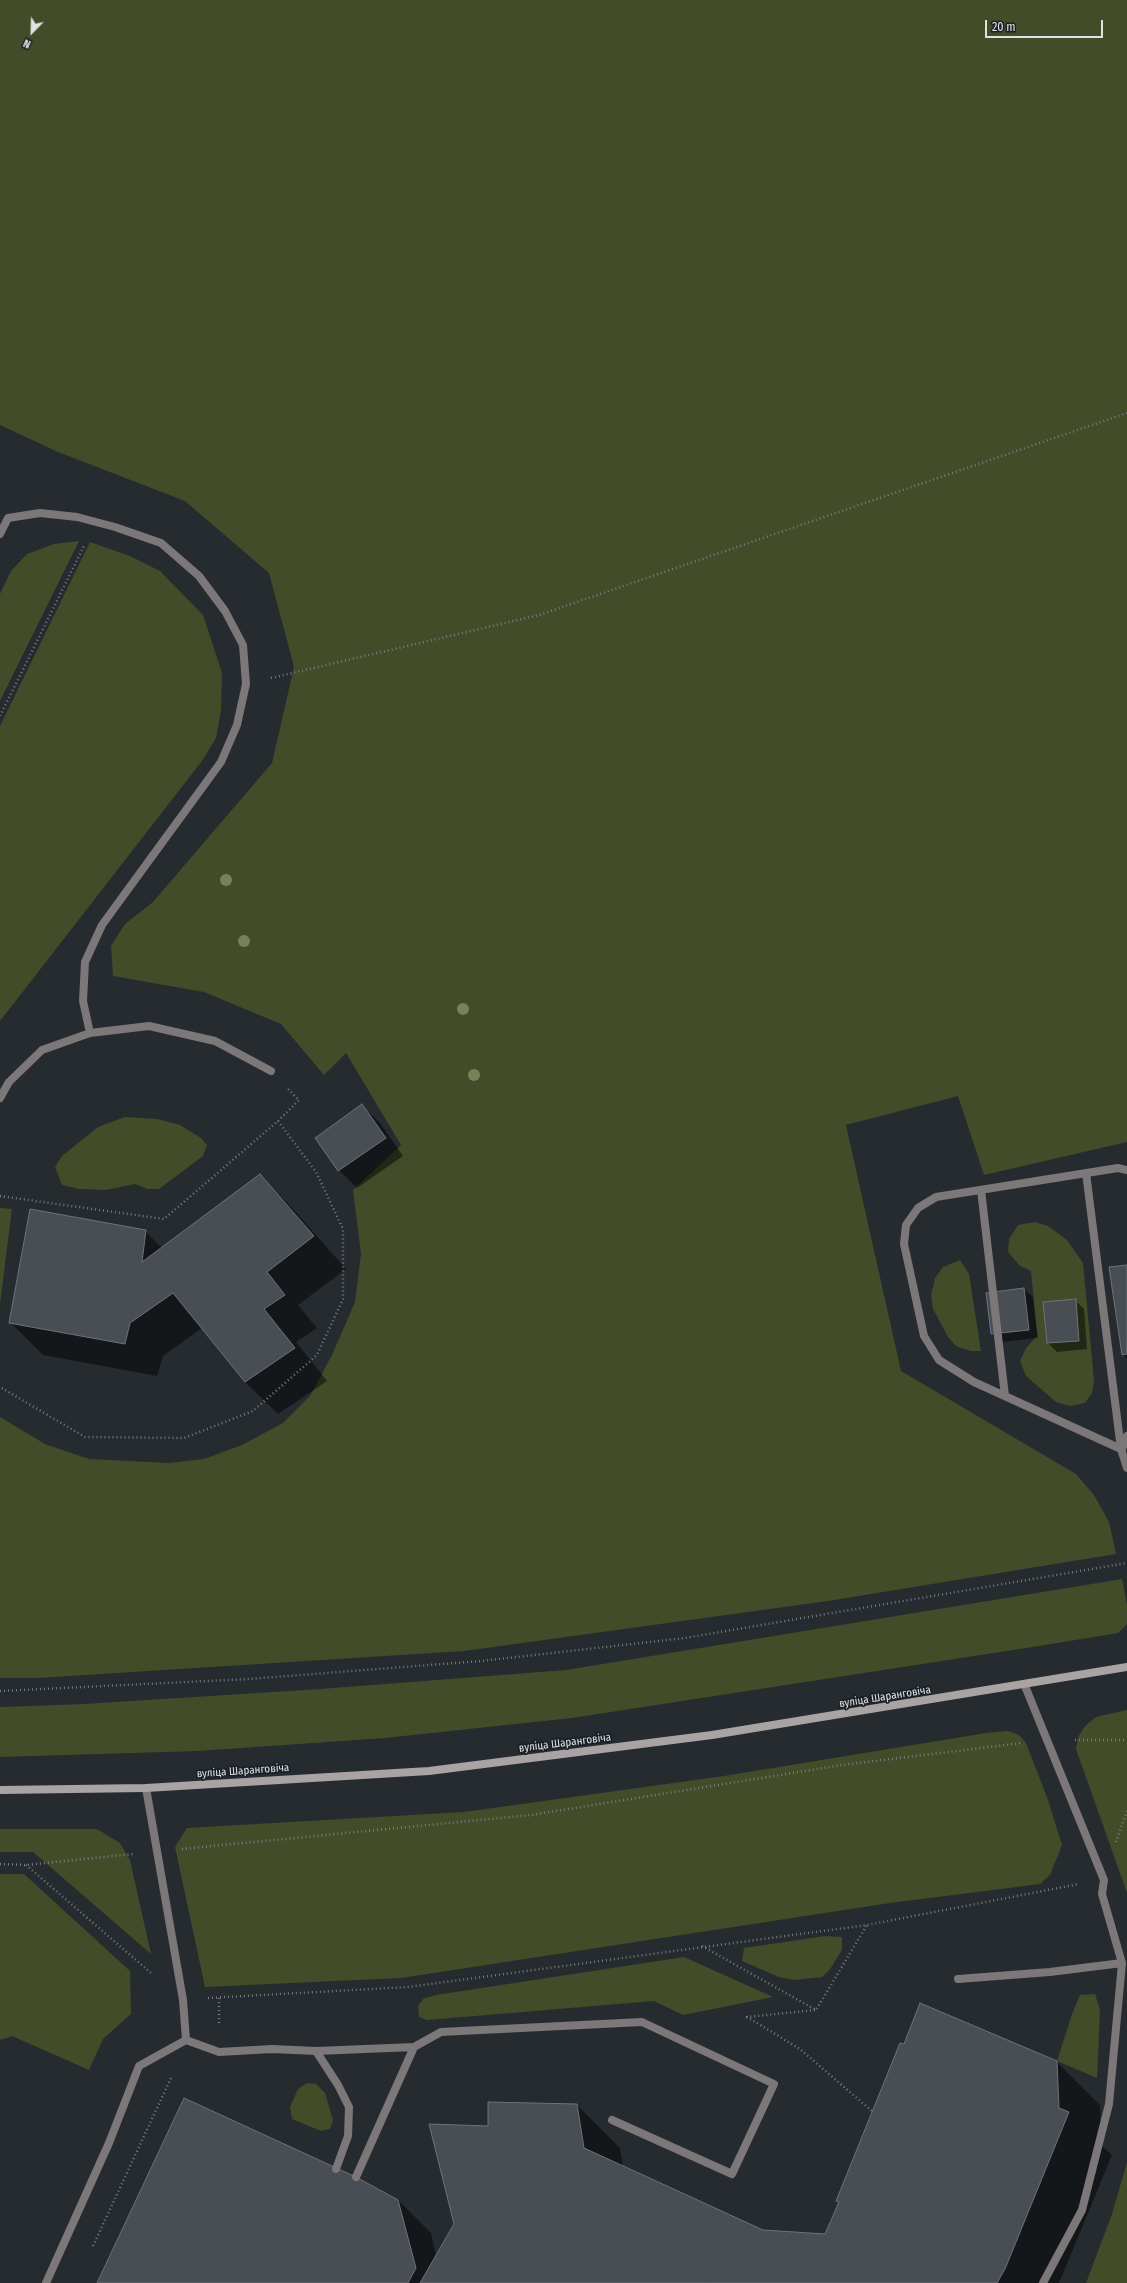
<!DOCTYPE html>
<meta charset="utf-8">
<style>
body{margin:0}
#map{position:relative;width:1127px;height:2283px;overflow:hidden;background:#262b30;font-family:"Fira Sans Condensed",sans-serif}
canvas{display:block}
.north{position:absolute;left:12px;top:12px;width:40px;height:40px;-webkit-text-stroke:3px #1c2126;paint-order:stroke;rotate:203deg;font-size:11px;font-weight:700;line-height:16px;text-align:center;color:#dee2e5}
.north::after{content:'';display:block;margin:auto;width:14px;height:18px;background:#dee2e5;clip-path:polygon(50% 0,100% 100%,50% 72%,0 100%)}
.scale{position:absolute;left:985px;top:20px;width:118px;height:18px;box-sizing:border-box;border:2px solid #dee2e5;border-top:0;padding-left:5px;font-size:12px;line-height:14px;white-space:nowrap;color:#dee2e5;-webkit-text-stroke:3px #1c2126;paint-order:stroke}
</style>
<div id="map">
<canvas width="1127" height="2283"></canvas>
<div class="north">N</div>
<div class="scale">20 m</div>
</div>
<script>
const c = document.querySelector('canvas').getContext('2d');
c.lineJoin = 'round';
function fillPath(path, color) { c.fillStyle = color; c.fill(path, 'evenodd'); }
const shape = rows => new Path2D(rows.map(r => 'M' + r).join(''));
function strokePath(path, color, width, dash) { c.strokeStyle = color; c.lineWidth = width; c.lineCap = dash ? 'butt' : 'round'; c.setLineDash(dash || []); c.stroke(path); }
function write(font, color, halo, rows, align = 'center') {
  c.font = font + ' "Fira Sans Condensed",sans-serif'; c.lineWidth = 3.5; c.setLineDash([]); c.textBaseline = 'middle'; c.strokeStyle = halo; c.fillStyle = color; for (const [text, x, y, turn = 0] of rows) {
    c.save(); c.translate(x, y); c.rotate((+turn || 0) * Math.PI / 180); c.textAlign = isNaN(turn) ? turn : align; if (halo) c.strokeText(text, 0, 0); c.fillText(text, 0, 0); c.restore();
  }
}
const green = shape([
 [0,0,1127,0,1127,1142,984,1175,958,1096,846,1125,901,1371,1076,1474,1094,1495,1109,1522,1116,1554,828,1601,464,1651,38,1678,0,1678,0,1417,45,1444,89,1459,169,1463,204,1459,242,1445,283,1423,310,1396,332,1355,355,1302,361,1254,353,1190,401,1145,346,1053,324,1075,281,1024,204,992,113,976,111,946,125,924,153,902,272,763,294,667,269,573,185,501,58,452,0,425],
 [79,541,0,701,0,594,11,571,27,554,54,544],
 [90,542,130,556,160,571,203,615,222,673,221,710,216,738,202,761,0,1021,0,726],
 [125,1117,157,1119,180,1125,201,1138,207,1145,203,1156,159,1189,148,1189,135,1184,106,1190,79,1189,62,1185,55,1167,62,1156,98,1127],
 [0,1208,12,1209,0,1304],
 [1035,1222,1048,1226,1067,1240,1083,1263,1094,1381,1092,1393,1085,1403,1070,1406,1056,1402,1026,1376,1020,1361,1026,1348,1037,1336,1031,1271,1020,1266,1008,1252,1009,1239,1018,1225],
 [960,1260,969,1274,981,1351,971,1351,956,1346,948,1337,933,1309,931,1295,935,1278,943,1267],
 [1122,1579,1127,1605,1127,1624,1118,1633,1039,1646,572,1718,385,1738,198,1751,0,1757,0,1707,84,1704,320,1689,566,1670],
 [1127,1710,1127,1893,1076,1749,1078,1737,1085,1726,1096,1717],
 [1008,1731,1019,1735,1026,1743,1047,1797,1062,1845,1050,1875,1040,1884,890,1903,401,1978,205,1987,175,1847,187,1828,464,1812,724,1776,986,1733],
 [0,1829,97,1829,120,1843,130,1860,151,1954,33,1852,0,1852],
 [0,1874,24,1874,130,1971,131,2014,103,2039,89,2070,12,2036,0,2040],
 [825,1936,842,1937,842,1950,830,1969,822,1977,794,1980,779,1977,742,1961,744,1948],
 [684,1957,773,1997,683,2015,654,2001,427,2020,419,2017,418,2006,423,1999,436,1995],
 [1095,1994,1100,2010,1097,2078,1057,2061,1072,2014,1080,1995],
 [307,2083,316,2084,325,2093,333,2120,330,2129,321,2131,292,2119,290,2107,298,2089],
 [1127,2162,1127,2283,1086,2283,1112,2214]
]);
const shadow = shape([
 [362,1106,380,1123,403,1156,357,1188,339,1170,316,1138],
 [260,1175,292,1208,346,1269,298,1305,317,1328,296,1342,327,1381,278,1414,245,1382,202,1328,163,1356,157,1376,43,1355,11,1323,145,1231,162,1248],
 [1127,1266,1127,1359,1123,1354],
 [1024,1289,1033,1297,1038,1338,1001,1342,992,1334],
 [1075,1300,1084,1309,1087,1349,1057,1352,1048,1343,1044,1303],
 [1057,2062,1100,2105,1101,2145,1112,2155,1059,2283,98,2283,398,2200,431,2233,436,2256,455,2224,489,2127,577,2105,620,2148,623,2167,763,2231,826,2235,839,2203,837,2200]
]);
const building = shape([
 [362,1104,386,1138,338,1171,315,1138,362,1104],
 [260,1174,314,1236,267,1272,285,1295,264,1309,295,1348,245,1382,173,1293,130,1323,125,1344,9,1323,30,1209,146,1230,142,1262,260,1174],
 [1127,1265,1127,1354,1122,1355,1109,1267,1127,1265],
 [1024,1288,1029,1330,991,1334,986,1293,1024,1288],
 [1076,1299,1079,1341,1047,1343,1043,1302,1076,1299],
 [920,2003,1057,2061,1059,2108,1069,2112,1005,2269,997,2283,420,2283,454,2224,429,2124,488,2126,488,2102,577,2104,584,2148,763,2230,825,2234,839,2202,836,2201,900,2043,904,2044,920,2003],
 [184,2098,356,2177,398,2200,416,2268,408,2283,97,2283,184,2098]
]);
const path = shape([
 [271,678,539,615,1127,413],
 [0,716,84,546],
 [278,1121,299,1100,288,1089],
 [0,1196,164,1219,278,1121,316,1172,343,1229,343,1299,317,1355,253,1411,184,1438,85,1437,0,1387],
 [0,1691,249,1679,481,1661,685,1638,1127,1563],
 [1075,1740,1127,1740],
 [1116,1842,1127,1811],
 [182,1849,531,1815,842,1765,1022,1743],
 [0,1864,26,1865,133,1854],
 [26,1865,151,1973],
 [702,1946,816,2010,867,1925],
 [208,1998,408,1987,867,1925,1079,1884],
 [219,1998,219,2025],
 [815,2010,747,2017,800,2049,872,2111],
 [93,2246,171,2078]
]);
const lane = shape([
 [0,534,8,518,40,513,77,517,115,527,161,543,199,576,225,611,243,645,246,684,237,725,221,762,102,925,85,962,83,1001,90,1033],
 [0,1098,9,1082,42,1050,90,1033,149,1026,215,1041,271,1071],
 [1086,1173,1121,1449,1127,1468],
 [981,1190,1005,1396],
 [1121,1449,974,1382,939,1360,924,1336,904,1244,906,1225,918,1208,936,1197,1118,1168,1127,1170],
 [1122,1449,1127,1436],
 [1025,1686,1104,1880,1102,1894,1122,1963,1109,2104,1082,2210,1043,2283],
 [146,1788,183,2000,186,2040],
 [958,1979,1050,1972,1122,1963],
 [316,2051,338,2085,349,2107,348,2136,336,2169],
 [356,2177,414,2047],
 [46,2283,109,2143,139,2066,186,2040,219,2052,272,2049,316,2051,414,2047,441,2032,642,2022,774,2084,732,2174,612,2120]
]);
const secondary = shape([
 [0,1790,146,1788,429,1771,712,1735,1127,1667]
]);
const trees = [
 [226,880],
 [244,941],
 [463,1009],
 [474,1075]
];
const streetNames = [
 ["вуліца Шаранговіча",885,1697,-9],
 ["вуліца Шаранговіча",565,1743,-7],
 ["вуліца Шаранговіча",243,1771,-4]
];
fillPath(green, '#424c28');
fillPath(shadow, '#0007');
fillPath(building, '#484e54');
strokePath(building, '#6d7379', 1);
strokePath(path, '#787c80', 2.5, [1, 3]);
strokePath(lane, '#7c7778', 8);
strokePath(secondary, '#aaa3a4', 8);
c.fillStyle = '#748358';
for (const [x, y] of trees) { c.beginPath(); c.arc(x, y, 6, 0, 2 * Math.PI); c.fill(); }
write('11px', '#dee2e5', '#1c2126', streetNames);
</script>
